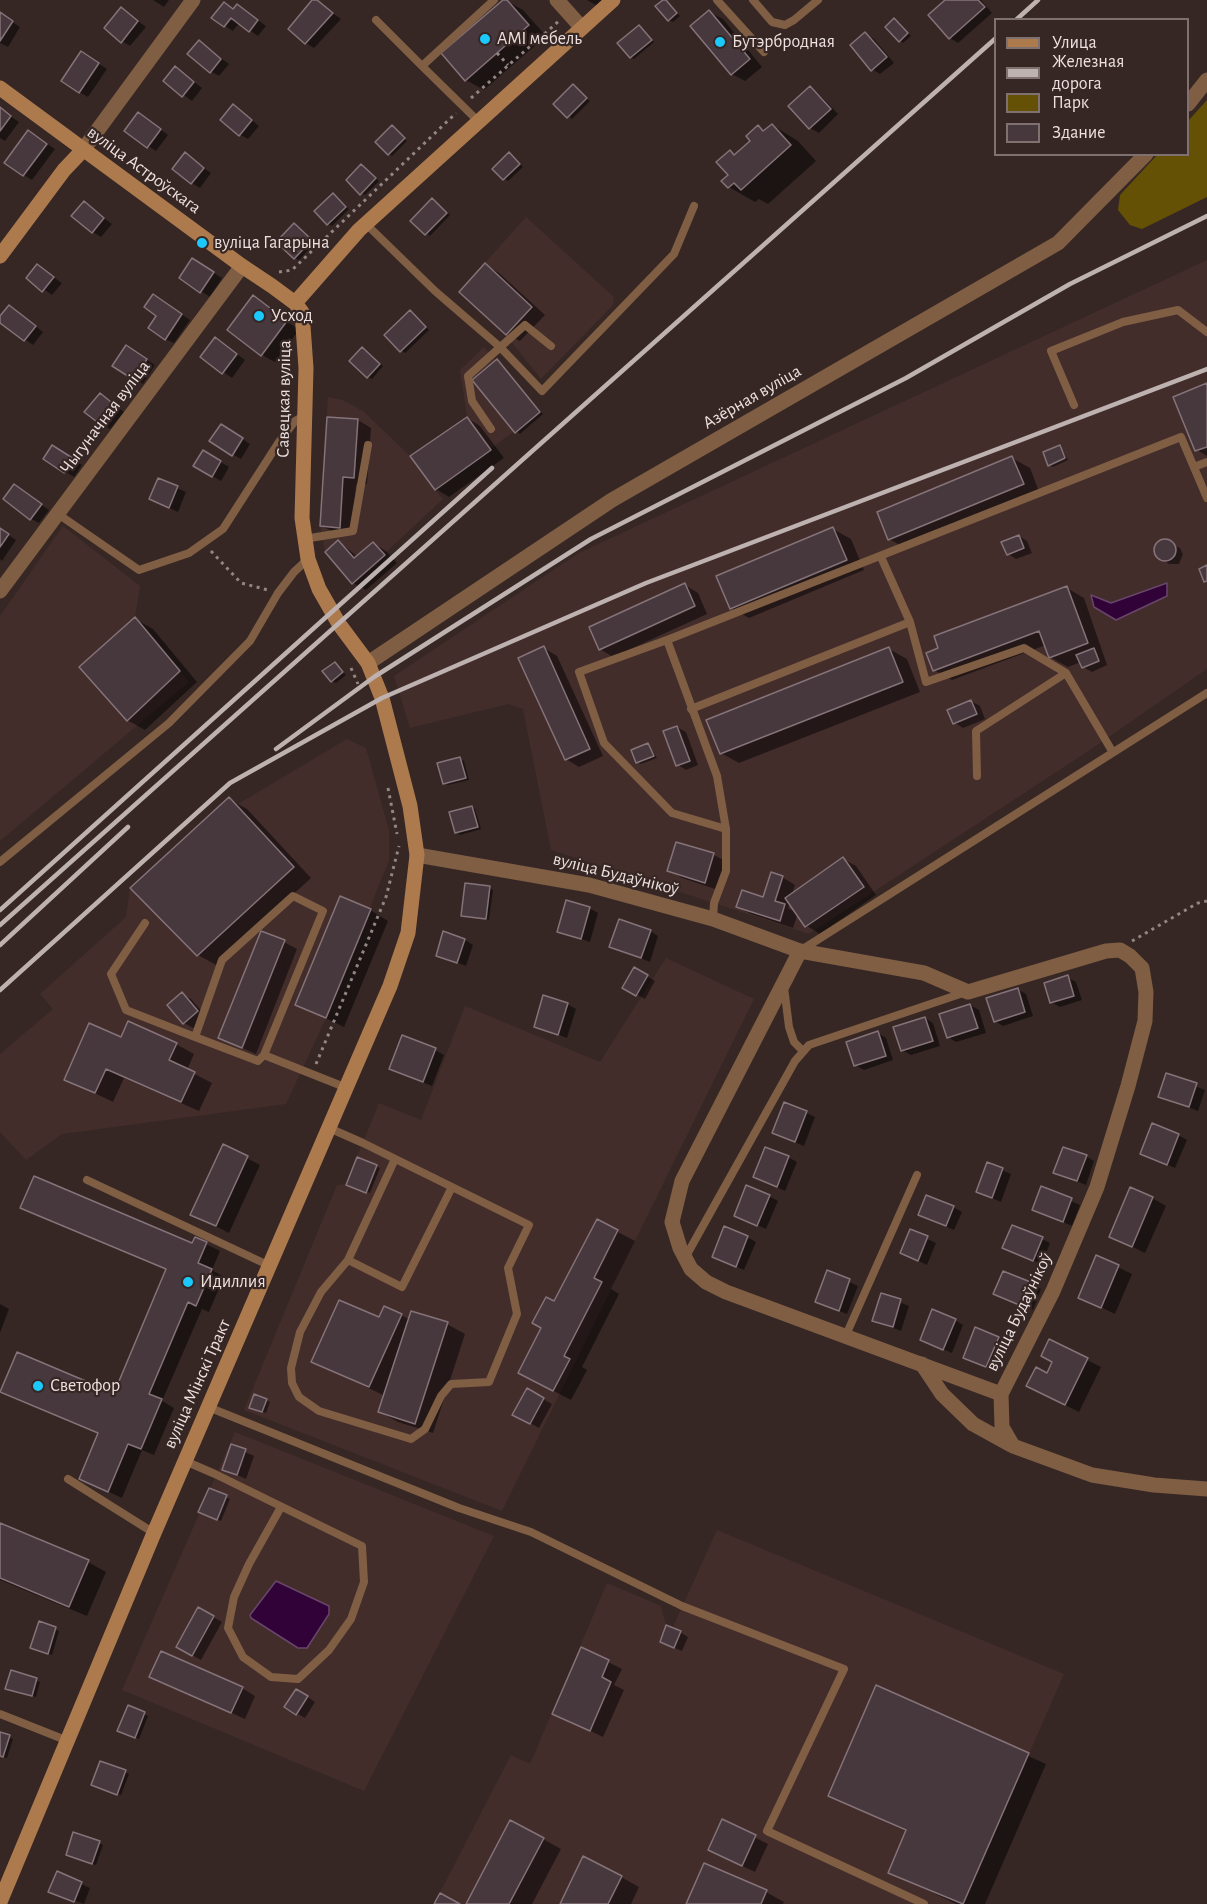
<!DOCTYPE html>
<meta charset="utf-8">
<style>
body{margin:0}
#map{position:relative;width:1207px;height:1904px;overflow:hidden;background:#362724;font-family:"Alegreya Sans",sans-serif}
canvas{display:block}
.legend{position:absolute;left:994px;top:18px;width:195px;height:138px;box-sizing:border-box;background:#362724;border:2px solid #7f716f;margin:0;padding:8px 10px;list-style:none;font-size:18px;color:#ece1e0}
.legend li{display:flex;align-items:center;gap:12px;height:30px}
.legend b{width:30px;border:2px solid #7f716f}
</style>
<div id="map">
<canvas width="1207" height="1904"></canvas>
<ul class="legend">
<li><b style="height:8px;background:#ad7a4e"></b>Улица</li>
<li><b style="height:8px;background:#beb2b0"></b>Железная дорога</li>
<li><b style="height:16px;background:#645106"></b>Парк</li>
<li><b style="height:16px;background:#47383d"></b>Здание</li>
</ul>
</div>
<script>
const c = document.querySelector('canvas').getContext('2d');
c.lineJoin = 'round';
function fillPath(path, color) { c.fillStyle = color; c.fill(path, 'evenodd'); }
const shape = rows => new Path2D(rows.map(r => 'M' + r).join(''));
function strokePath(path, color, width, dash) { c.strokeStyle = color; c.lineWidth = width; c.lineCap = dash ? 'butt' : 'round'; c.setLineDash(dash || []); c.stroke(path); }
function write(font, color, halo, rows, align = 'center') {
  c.font = font + ' "Alegreya Sans",sans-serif'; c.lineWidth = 4.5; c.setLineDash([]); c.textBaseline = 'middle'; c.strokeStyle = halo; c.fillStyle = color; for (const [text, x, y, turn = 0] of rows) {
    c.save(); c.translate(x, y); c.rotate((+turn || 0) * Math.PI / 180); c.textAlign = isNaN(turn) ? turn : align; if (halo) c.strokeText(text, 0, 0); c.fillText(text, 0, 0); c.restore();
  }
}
const built = shape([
 [526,217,614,297,613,305,541,379,506,335,459,292],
 [1207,260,1207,669,1093,748,809,934,551,850,523,709,508,704,410,728,394,676,579,553],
 [484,347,540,412,435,490,443,499,352,584,325,552,320,526,328,397,343,400,363,411,410,456,467,417,460,370],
 [63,526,140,586,135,617,189,682,0,841,0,616],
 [347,739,366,748,389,830,389,860,326,1018,286,1104,62,1134,26,1160,0,1132,0,1054,53,1009,40,994,126,917,130,888,229,797,238,804],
 [666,958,754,999,502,1511,244,1410,337,1185,346,1184,379,1103,421,1120,465,1006,600,1062],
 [235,1432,494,1536,364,1791,122,1690],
 [717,1530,1064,1674,963,1904,434,1904,511,1755,530,1764,607,1583,661,1606,666,1625,673,1627]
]);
const green = shape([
 [1207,100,1207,197,1142,229,1130,225,1118,210,1120,195,1157,155,1188,154,1188,121]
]);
const water = shape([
 [1167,583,1167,596,1116,620,1094,607,1091,595,1111,603,1167,583],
 [276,1581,329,1606,329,1614,307,1648,298,1648,251,1618,250,1615,276,1581]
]);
const shadow = shape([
 [153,0,169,0,164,7],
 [314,0,341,19,314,48,306,43],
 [505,0,523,10,546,36,484,90,466,80],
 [587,0,606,0,599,7],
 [665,0,680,16,673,22,669,20],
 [947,0,981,0,992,13,958,43,950,38],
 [122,9,146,27,130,46,122,41],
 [234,10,246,11,266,26,258,36,239,23,233,31,225,26],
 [709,12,723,19,762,67,745,81,732,74],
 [0,14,20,27,8,47,0,43],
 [894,20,911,36,903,43,900,41],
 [639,27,654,42,634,59,631,57],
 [866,34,874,39,894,63,880,74,872,69],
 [199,42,229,64,219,76,210,71],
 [90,58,107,69,88,97,79,92],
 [183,73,202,88,192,101,165,81],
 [573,86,590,101,572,119,555,104],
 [810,88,818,93,838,114,819,133,810,128],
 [0,109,19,122,5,141,0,138],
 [241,111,259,126,248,139,239,134],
 [146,119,168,135,156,151,148,146],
 [772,125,798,141,816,161,768,204,759,199,755,202,729,187,730,152,736,155,752,141,758,127,766,131],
 [392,127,407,141,392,156,388,153],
 [28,131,55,149,32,180,24,175],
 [185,154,211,173,200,188,192,183],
 [513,156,523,167,508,181,494,169],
 [362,166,379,181,365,195,361,193],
 [333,194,349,209,332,226,328,224],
 [436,202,450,215,430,236,412,221],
 [84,203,112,224,101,237,93,232],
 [297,227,315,243,299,260,295,258],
 [201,265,222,278,210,297,181,278],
 [486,265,499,273,545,315,520,341,507,334,461,292],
 [37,266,62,283,52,295,28,278],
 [253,297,299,330,275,362,262,355],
 [162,301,190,320,174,343,165,339,158,315],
 [17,312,43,332,33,345,0,321,0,318],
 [411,312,429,330,405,353,401,350],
 [223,344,245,360,232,378,202,357],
 [363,349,383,366,372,379,368,377],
 [135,352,155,365,143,384,114,366],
 [497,361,543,414,520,434,516,431],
 [1207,385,1207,456,1197,450],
 [100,395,124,412,110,429,86,412],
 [467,418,480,426,504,458,449,497,436,489],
 [328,419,358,420,371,428,367,484,356,484,353,534,335,533,322,526],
 [230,431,250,444,241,459,232,454],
 [1060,447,1068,460,1053,467,1049,465],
 [61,452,82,465,74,477,45,459],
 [204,452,229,467,221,481,195,466],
 [1012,458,1030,468,1040,494,907,549,889,539],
 [159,480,186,492,178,512,159,503],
 [15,486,49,510,39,523,31,519],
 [0,529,16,540,2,561,0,559],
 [833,529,851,539,864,570,749,618,731,608],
 [1019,536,1027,541,1032,553,1016,559,1008,554],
 [1161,541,1180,548,1183,554,1179,564,1169,564,1156,555,1157,545],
 [339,542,358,557,373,543,386,551,397,563,366,590,353,583],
 [685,585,698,593,707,614,613,657,600,649],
 [1067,588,1084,598,1107,665,1092,672,1083,667,1081,662,1068,667,1050,657,1046,645,952,680,934,670],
 [135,619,153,629,197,682,145,730,127,720],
 [544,648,557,656,603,756,579,767,566,759],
 [889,649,907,659,920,692,739,763,721,753],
 [335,663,346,675,336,683,332,681],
 [971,701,980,706,985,719,963,728,955,723],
 [677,727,686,732,698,765,686,770,678,765],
 [648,744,657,758,641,764,637,762],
 [460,759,464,761,469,780,448,785,444,783],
 [229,799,247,809,311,878,216,965,198,955,132,888],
 [472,807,475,809,481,829,460,835,456,832],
 [677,844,714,855,727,862,718,890,682,878,669,870],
 [843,859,856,866,876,895,820,934,807,926,798,913,793,928,751,914,738,907,764,899,782,877,795,885,792,894],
 [790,902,797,913,788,908],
 [490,888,493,890,489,920,462,915],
 [589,908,598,913,590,942,558,931],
 [370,910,388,921,344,1027,297,1004],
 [650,931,658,936,650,962,611,946],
 [465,940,473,945,466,966,437,955],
 [284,942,297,949,256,1054,220,1038],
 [635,969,655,981,645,999,624,987],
 [1067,977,1076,982,1082,1000,1060,1007,1051,1002],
 [1017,989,1026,994,1033,1016,1003,1026,995,1021],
 [182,994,191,999,206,1016,193,1028,184,1023],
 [567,1004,576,1009,567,1038,536,1026],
 [970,1005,979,1010,986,1033,956,1042,948,1037],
 [925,1018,933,1023,940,1046,911,1055,902,1050],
 [878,1033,886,1038,893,1060,864,1070,855,1065],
 [121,1039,176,1044,194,1054,187,1070,212,1083,199,1111,124,1078,113,1102,66,1079],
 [435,1050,444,1055,432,1086,390,1069],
 [1167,1075,1205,1090,1198,1111,1159,1096],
 [785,1103,815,1117,804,1146,782,1137],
 [1178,1135,1187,1140,1175,1168,1142,1153],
 [224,1146,260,1165,229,1233,192,1214],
 [1086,1156,1094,1161,1086,1185,1055,1172],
 [788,1157,797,1162,785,1191,755,1177],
 [376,1166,380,1168,370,1193,351,1186],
 [1002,1170,1011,1174,1001,1202,978,1192],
 [1042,1188,1080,1205,1072,1226,1034,1209],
 [769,1196,778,1201,766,1229,736,1216],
 [1152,1198,1166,1206,1145,1253,1110,1236],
 [22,1207,193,1245,196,1239,220,1251,212,1270,224,1277,209,1312,202,1309,162,1401,174,1408,154,1455,142,1450,122,1498,81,1479,99,1434,2,1391,115,1395,167,1270],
 [953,1207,962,1212,954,1230,920,1215],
 [597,1221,635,1241,611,1289,619,1294,582,1367,587,1370,571,1400,538,1383,555,1303],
 [911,1231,936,1243,927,1265,910,1257],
 [747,1237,756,1242,744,1270,714,1257],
 [1042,1239,1050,1243,1042,1264,1013,1252],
 [1097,1257,1132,1274,1115,1314,1080,1297],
 [828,1272,858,1286,847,1314,825,1306],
 [1004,1273,1041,1289,1033,1310,995,1294],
 [882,1295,909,1306,901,1331,873,1320],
 [0,1304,9,1309,0,1333],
 [401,1315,410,1320,447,1324,465,1334,433,1433,398,1422,380,1412,385,1396,313,1361,379,1319],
 [955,1320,963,1325,952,1353,922,1340],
 [998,1338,1007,1343,995,1371,965,1358],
 [1050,1341,1101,1367,1079,1412,1041,1393,1054,1362],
 [527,1390,552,1404,539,1428,514,1414],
 [266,1400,270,1402,266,1413,255,1409],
 [232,1446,254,1456,246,1479,224,1469],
 [210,1490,230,1499,221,1521,204,1514],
 [0,1525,88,1562,106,1572,87,1616,0,1580],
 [199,1609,222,1622,201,1660,178,1647],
 [39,1623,59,1631,52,1655,35,1649],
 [680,1632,688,1637,682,1651,670,1646],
 [582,1649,622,1669,614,1685,624,1690,603,1737,554,1713],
 [12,1672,40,1682,36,1697,11,1690],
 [151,1676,242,1688,255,1696,245,1719],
 [877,1687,1046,1764,985,1904,956,1904,890,1872,907,1832,830,1796],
 [305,1695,315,1702,305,1718,296,1713],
 [129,1707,148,1716,139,1739,123,1732],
 [0,1733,13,1739,7,1758,0,1756],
 [125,1772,129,1774,121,1795,96,1787],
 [722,1821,768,1844,755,1872,723,1857],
 [543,1839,561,1849,532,1904,467,1904],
 [99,1843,103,1845,96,1865,71,1857],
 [58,1873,90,1888,84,1904,50,1891],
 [621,1877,639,1887,631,1904,561,1904],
 [766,1892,784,1902,783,1904,688,1904]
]);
const building = shape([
 [312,0,317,0,333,13,305,44,288,29,312,0],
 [503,0,507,0,529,25,465,81,441,53,503,0],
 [663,0,666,0,677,13,668,21,655,6,663,0],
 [945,0,978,0,985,7,949,39,928,15,945,0],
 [224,2,233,9,237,4,258,20,249,32,231,18,224,27,211,18,224,2],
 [121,7,138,21,121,43,104,28,121,7],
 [709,10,750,59,731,75,690,26,709,10],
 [0,12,13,21,0,41,0,12],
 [894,18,908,33,899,42,885,27,894,18],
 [639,25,652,40,630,58,617,43,639,25],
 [865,32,887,57,871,71,850,45,865,32],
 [199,40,221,59,210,73,187,54,199,40],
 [81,51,99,63,79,93,61,81,81,51],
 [175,66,194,82,182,97,163,81,175,66],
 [573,84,587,98,567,118,553,104,573,84],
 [810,86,831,109,809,129,788,106,810,86],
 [233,104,252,120,239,136,220,120,233,104],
 [0,107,11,116,0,131,0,107],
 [138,112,161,129,147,148,124,131,138,112],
 [772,124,791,145,741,190,734,183,728,188,721,181,728,175,716,162,730,150,734,155,750,141,746,136,758,125,763,131,772,124],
 [392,125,405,138,388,155,375,142,392,125],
 [28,130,47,144,23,176,4,163,28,130],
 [185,152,204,168,191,184,172,169,185,152],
 [509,152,520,164,503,180,492,169,509,152],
 [361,164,376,178,360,195,346,180,361,164],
 [333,193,346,207,327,225,314,211,333,193],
 [432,198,447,213,425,235,410,221,432,198],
 [84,201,104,218,92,233,71,216,84,201],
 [294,223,312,240,294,259,276,242,294,223],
 [192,258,214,272,200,293,179,278,192,258],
 [485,263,532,307,506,335,459,292,485,263],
 [37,264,54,277,42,292,26,278,37,264],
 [153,294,182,314,165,340,148,328,156,316,144,307,153,294],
 [253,295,287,321,261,356,227,330,253,295],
 [9,305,36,326,24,341,0,323,0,316,9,305],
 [410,310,426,327,400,352,384,335,410,310],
 [215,337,237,354,222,374,200,357,215,337],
 [126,345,147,359,134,380,112,366,126,345],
 [362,347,380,364,367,378,349,361,362,347],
 [497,359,540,412,515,433,472,380,497,359],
 [1207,383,1207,447,1195,451,1173,397,1207,383],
 [100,393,116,406,101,425,84,412,100,393],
 [327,417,358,419,354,478,343,477,340,528,320,526,327,417],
 [467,417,491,450,435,490,410,456,467,417],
 [221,424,243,438,232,456,209,441,221,424],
 [52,445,74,459,64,473,43,459,52,445],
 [1060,445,1065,458,1048,466,1043,452,1060,445],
 [203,450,221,461,212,477,193,466,203,450],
 [1012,456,1024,484,888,540,877,512,1012,456],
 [158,478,178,486,169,508,149,499,158,478],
 [14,484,42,504,30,520,3,499,14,484],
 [833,527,847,560,730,609,716,576,833,527],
 [0,528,9,534,0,547,0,528],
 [1019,535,1024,548,1007,555,1001,542,1019,535],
 '1154 550a11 11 0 1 1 22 0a11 11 0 1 1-22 0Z',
 [338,540,354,558,373,542,385,555,352,584,325,552,338,540],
 [1207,565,1207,581,1204,582,1199,569,1207,565],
 [685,583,695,606,599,650,589,627,685,583],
 [1067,586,1088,643,1049,658,1039,631,933,671,926,653,938,648,934,636,1067,586],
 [135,617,180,671,127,721,79,667,135,617],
 [544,646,590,749,565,760,518,658,544,646],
 [889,647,903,682,720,754,706,720,889,647],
 [1094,648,1099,661,1082,668,1076,655,1094,648],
 [335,662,343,672,331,682,322,671,335,662],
 [971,700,977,714,953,724,947,710,971,700],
 [677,726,690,761,676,766,663,731,677,726],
 [648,743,654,756,636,763,631,750,648,743],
 [460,757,466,778,443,784,437,763,460,757],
 [229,797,294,867,197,956,130,888,229,797],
 [472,806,478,827,455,833,449,812,472,806],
 [676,842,714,853,705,883,667,871,676,842],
 [843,857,864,887,805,927,785,898,843,857],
 [771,872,783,876,775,901,785,904,780,921,736,907,742,890,763,897,771,872],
 [465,883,490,886,486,919,461,916,465,883],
 [340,896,371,909,326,1018,295,1005,340,896],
 [566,900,590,907,581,939,557,932,566,900],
 [619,919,651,930,641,958,609,947,619,919],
 [261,931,285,940,242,1048,218,1038,261,931],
 [443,931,465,939,457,963,436,956,443,931],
 [634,967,648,975,636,996,622,988,634,967],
 [1068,975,1074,996,1050,1003,1044,983,1068,975],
 [1018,988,1025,1012,994,1022,986,998,1018,988],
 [182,992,198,1011,183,1024,167,1005,182,992],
 [543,995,568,1003,558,1035,534,1027,543,995],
 [970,1004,978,1028,947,1038,939,1014,970,1004],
 [925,1017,933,1041,901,1051,893,1027,925,1017],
 [128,1021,177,1043,169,1060,195,1072,181,1102,106,1069,95,1093,64,1080,89,1023,121,1037,128,1021],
 [878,1031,886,1056,854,1066,846,1042,878,1031],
 [402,1035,436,1048,423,1082,389,1069,402,1035],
 [1166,1073,1197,1083,1189,1107,1158,1097,1166,1073],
 [784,1102,807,1111,795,1142,772,1133,784,1102],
 [1152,1123,1179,1134,1167,1165,1140,1154,1152,1123],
 [223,1144,248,1156,216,1226,190,1215,223,1144],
 [765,1147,789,1156,777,1187,753,1177,765,1147],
 [1063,1147,1087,1155,1077,1181,1053,1173,1063,1147],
 [357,1157,377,1165,366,1193,346,1185,357,1157],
 [987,1162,1003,1168,992,1198,976,1192,987,1162],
 [34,1176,192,1243,195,1237,207,1242,198,1263,212,1269,196,1306,188,1302,149,1394,162,1399,141,1449,128,1444,108,1492,79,1479,98,1433,0,1392,17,1352,114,1393,166,1269,20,1208,34,1176],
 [746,1185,770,1195,757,1226,734,1216,746,1185],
 [1041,1186,1072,1198,1063,1222,1032,1210,1041,1186],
 [1130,1187,1153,1197,1132,1247,1109,1237,1130,1187],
 [926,1195,954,1206,946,1226,918,1215,926,1195],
 [597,1219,618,1230,594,1278,602,1282,564,1356,570,1359,553,1391,518,1373,541,1328,532,1323,546,1297,554,1301,597,1219],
 [1012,1225,1043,1237,1033,1261,1002,1248,1012,1225],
 [724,1226,748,1236,736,1267,712,1257,724,1226],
 [910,1229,928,1236,918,1261,900,1253,910,1229],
 [1096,1255,1119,1265,1101,1308,1078,1298,1096,1255],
 [827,1270,850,1279,839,1311,815,1302,827,1270],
 [1003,1271,1033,1283,1024,1307,993,1294,1003,1271],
 [881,1293,901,1299,893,1327,872,1321,881,1293],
 [339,1300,379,1317,384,1306,402,1314,369,1387,311,1362,339,1300],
 [932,1309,956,1319,943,1350,920,1340,932,1309],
 [411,1311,448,1322,415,1424,378,1412,411,1311],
 [975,1327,999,1337,986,1367,963,1358,975,1327],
 [1049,1339,1088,1358,1065,1405,1026,1386,1036,1367,1047,1373,1052,1362,1041,1356,1049,1339],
 [527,1388,544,1398,530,1424,512,1415,527,1388],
 [254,1394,267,1399,262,1412,249,1408,254,1394],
 [231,1444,246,1449,237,1475,222,1470,231,1444],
 [209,1488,227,1495,217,1520,198,1512,209,1488],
 [0,1523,89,1560,69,1607,0,1578,0,1523],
 [198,1607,214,1616,192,1656,176,1647,198,1607],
 [39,1621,56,1627,48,1654,30,1648,39,1621],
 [666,1625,681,1631,674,1648,660,1642,666,1625],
 [581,1647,609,1660,602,1677,611,1682,590,1731,552,1714,581,1647],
 [161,1651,243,1687,231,1713,149,1677,161,1651],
 [11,1670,37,1678,32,1696,5,1689,11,1670],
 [876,1685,1029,1753,963,1904,888,1873,906,1830,828,1796,876,1685],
 [296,1689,308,1696,296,1715,284,1707,296,1689],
 [128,1705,145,1712,135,1738,117,1731,128,1705],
 [0,1732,10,1735,3,1757,0,1756,0,1732],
 [100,1761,126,1770,117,1795,91,1785,100,1761],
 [722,1819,756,1835,742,1866,708,1850,722,1819],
 [510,1820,544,1838,509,1904,466,1904,510,1820],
 [73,1832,100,1841,92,1864,66,1855,73,1832],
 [583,1856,622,1876,608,1904,560,1904,583,1856],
 [704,1863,767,1890,761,1904,686,1904,704,1863],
 [57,1871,82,1882,74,1902,48,1892,57,1871],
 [440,1893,460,1904,434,1904,440,1893]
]);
const path = shape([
 [497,53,508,65],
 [471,98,559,21],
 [279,272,292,270,456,113],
 [211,551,241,583,268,590],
 [351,668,358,684],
 [388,788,397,834],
 [1132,941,1198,903,1207,901],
 [316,1064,386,897,399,846]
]);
const lane = shape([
 [717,0,764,52],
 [753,0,772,22,785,25,794,20,818,0],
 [376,20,422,66],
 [479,122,422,66,494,0],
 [366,224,435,291,500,347,542,391,674,254,694,206],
 [1074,405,1051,351,1123,322,1178,310,1207,332],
 [491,429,472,401,468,376,525,325,551,346],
 [1194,467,1207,462],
 [58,514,139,570,189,553,223,529,279,442,295,421,304,416],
 [304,539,353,531,368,445],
 [910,622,926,682,1024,648,1066,673,1112,751],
 [667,640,579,672,604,743,672,813,726,829],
 [691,709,910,622,881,557],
 [977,776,976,731,1066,673],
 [0,862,169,723,250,641,278,593,294,572,308,559],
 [713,919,714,903,726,871,726,829,717,776,667,640,1181,437,1207,498],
 [145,923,111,974,126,1010,195,1037],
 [803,949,1207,693],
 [784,987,789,1027,794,1042,803,1051],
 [264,1055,258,1061,195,1037,222,960,293,896,323,911,264,1055,347,1088],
 [329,1128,363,1143,529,1225,508,1268,517,1314,489,1382,451,1384,441,1396,425,1429,411,1439,319,1411,299,1397,292,1383,291,1368,300,1332,321,1292,348,1260,395,1159],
 [87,1180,270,1266],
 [685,1258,795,1061,809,1045,966,992],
 [348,1260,402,1287,452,1187],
 [846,1335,917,1175],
 [208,1407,459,1508,531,1532,682,1606,844,1669,767,1831,924,1904],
 [185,1461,215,1474,362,1546,364,1582,351,1619,329,1650,298,1679,271,1677,243,1657,228,1628,234,1597,249,1564,281,1507],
 [68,1479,154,1533],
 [0,1714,68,1741]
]);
const street = shape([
 [557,0,582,28],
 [1188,104,1207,80],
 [83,150,193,0],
 [0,591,242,266],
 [368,663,612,500,1058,243,1146,154],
 [417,855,589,885,713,919,800,951,924,973,968,992,1106,951,1120,950,1130,956,1142,968,1146,992,1145,1021,1128,1086,1097,1187,1053,1291,1001,1394,726,1292,706,1282,691,1269,680,1248,672,1222,682,1181,800,951],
 [922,1364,942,1394,973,1424,1011,1445],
 [1001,1394,1002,1427,1013,1446,1092,1475,1154,1485,1207,1489]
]);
const secondary = shape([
 [0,88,242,266,272,286,295,303,302,312,306,368,302,518,308,559,319,589,339,624,368,663,382,698,410,806,417,855,408,933,390,986,154,1533,0,1902],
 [0,256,64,170,83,150],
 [295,303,359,230,613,0]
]);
const rail = shape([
 [1016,20,1038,0],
 [276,749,374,677,591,539,906,378,1070,284,1207,216],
 [0,910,492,468],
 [0,925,996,38],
 [0,945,128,827],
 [0,990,230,783,382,698,646,583,1207,369]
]);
const markers = [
 [485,39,6,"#1bc9fc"],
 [720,42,6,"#1bc9fc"],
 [202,243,6,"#1bc9fc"],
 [259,316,6,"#1bc9fc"],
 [188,1282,6,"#1bc9fc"],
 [38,1386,6,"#1bc9fc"]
];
const poiNames = [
 ["AMI мебель",497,39],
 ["Бутэрбродная",732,42],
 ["вуліца Гагарына",214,243],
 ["Усход",271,316],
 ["Идиллия",200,1282],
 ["Светофор",50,1386]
];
const streetNames = [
 ["вуліца Астроўскага",144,170,36],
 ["Азёрная вуліца",752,397,-30],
 ["Савецкая вуліца",284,399,-89],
 ["Чыгуначная вуліца",105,417,-53],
 ["вуліца Будаўнікоў",616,874,14],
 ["вуліца Будаўнікоў",1019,1312,-64],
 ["вуліца Мінскі Тракт",197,1384,-66]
];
fillPath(built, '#432d2b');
fillPath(green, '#645106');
fillPath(water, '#300237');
strokePath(water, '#68456a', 1.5);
fillPath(shadow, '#0007');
fillPath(building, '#47383d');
strokePath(building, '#85737a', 1.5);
strokePath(path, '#938684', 3, [3, 4.5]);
strokePath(lane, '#7f5e44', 8);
strokePath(street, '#7f5e44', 15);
strokePath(secondary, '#ad7a4e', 15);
strokePath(rail, '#beb2b0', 4.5);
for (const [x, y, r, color] of markers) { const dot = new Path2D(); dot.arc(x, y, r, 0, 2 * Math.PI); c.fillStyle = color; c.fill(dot); strokePath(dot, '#362724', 2); }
write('18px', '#ece1e0', '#362724', poiNames, 'left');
write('18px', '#ece1e0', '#362724', streetNames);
</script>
